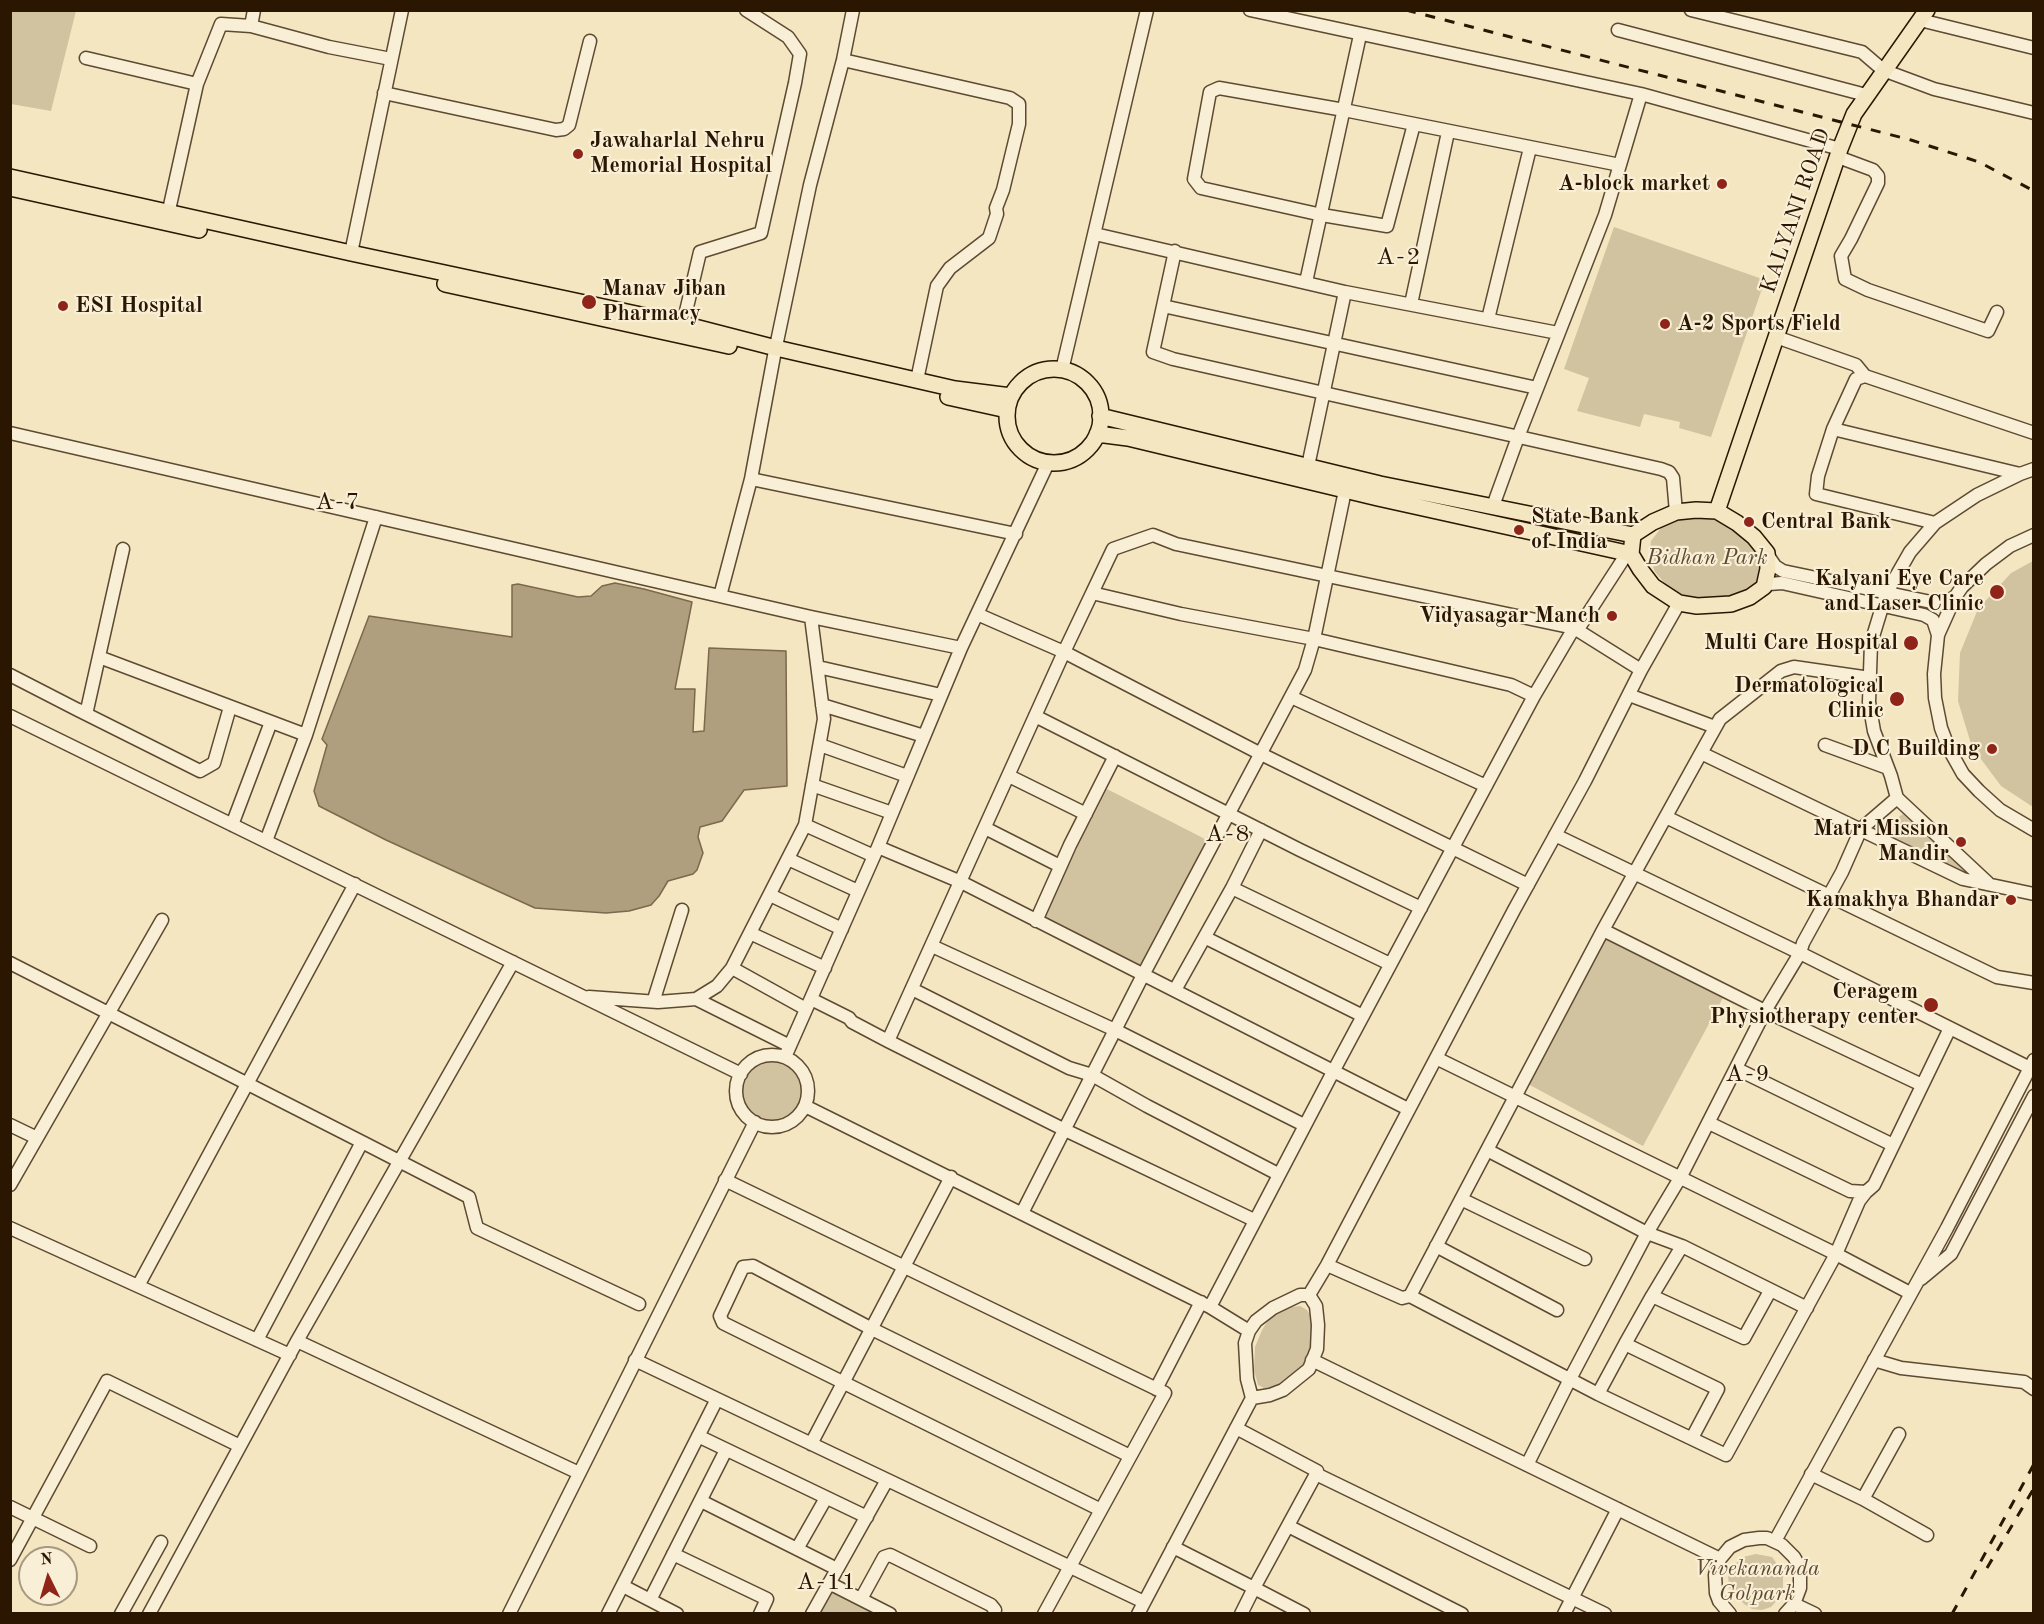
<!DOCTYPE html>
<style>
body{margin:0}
#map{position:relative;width:2044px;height:1624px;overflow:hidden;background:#f4e6c0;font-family:"Old Standard TT",serif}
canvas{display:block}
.frame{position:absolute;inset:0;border:12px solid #2b1602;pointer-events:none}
.north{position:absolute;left:18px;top:1546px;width:60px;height:60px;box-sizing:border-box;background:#f8efd6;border:2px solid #a69881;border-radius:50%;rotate:355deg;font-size:16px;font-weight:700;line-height:24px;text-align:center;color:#2b1602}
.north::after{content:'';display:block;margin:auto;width:21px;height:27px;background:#8f2418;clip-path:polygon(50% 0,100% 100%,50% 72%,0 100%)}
</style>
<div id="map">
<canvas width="2044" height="1624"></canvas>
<div class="frame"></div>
<div class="north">N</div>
</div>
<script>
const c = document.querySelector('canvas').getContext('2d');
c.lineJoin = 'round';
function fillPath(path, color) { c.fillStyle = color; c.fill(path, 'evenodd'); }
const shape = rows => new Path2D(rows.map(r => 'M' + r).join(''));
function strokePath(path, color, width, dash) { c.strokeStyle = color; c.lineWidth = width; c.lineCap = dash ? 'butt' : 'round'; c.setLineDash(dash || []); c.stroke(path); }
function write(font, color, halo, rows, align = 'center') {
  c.font = font + ' "Old Standard TT",serif'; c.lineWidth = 4.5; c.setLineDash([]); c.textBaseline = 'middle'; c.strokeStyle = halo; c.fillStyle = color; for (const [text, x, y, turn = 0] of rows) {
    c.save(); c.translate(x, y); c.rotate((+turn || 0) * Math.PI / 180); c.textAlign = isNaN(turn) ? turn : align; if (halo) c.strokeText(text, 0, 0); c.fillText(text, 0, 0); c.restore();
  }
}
const green = shape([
 [10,11,76,11,51,111,11,104],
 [1614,227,1765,280,1711,437,1679,428,1680,422,1644,414,1640,427,1577,411,1589,378,1564,369],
 [1706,515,1729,521,1763,556,1758,587,1740,597,1701,600,1684,596,1669,588,1655,572,1649,556,1651,541,1661,528,1678,519],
 [2033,561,2033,807,2001,786,1972,747,1958,701,1960,653,1978,609,2011,573],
 [1107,789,1207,840,1140,968,1041,919],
 [1903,814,1968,874,1879,831],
 [1608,935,1725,994,1643,1146,1528,1084],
 '741 1091a31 31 0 1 1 62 0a31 31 0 1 1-62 0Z',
 [1300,1306,1307,1310,1313,1320,1311,1353,1303,1367,1278,1388,1266,1389,1258,1385,1254,1370,1255,1347,1262,1330,1269,1319,1279,1311,1291,1307],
 [1756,1554,1772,1557,1783,1572,1783,1594,1771,1607,1762,1610,1752,1609,1744,1604,1729,1588,1728,1574,1734,1565,1743,1557],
 [831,1592,875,1613,819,1614]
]);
const water = shape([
 [615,583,644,589,692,602,675,689,695,689,693,732,704,731,709,648,786,651,787,786,744,790,722,821,700,827,698,837,703,853,697,870,693,874,668,881,659,896,651,905,629,911,606,913,535,908,386,840,319,806,314,791,327,745,322,739,369,616,512,637,512,585,518,584,578,597,591,596,602,586,615,583]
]);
const minor = shape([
 [1250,10,1641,94,1840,149],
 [1691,10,1862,52,1883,70,1934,89,2034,113],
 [1920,20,2034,48],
 [251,26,254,10],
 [1618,30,1866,95],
 [86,58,197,84],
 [843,60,1010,98,1019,104,1019,124,1003,190,996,208,997,214,989,238,950,268,937,286,917,380],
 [384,93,556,130,564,129,569,125,590,41],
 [1414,124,1387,226,1322,215,1201,188,1194,179,1210,92,1219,88,1344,110,1620,165],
 [1838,157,1873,170,1878,176,1878,183,1851,239,1841,256,1845,279,1868,290,1988,331,1997,312],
 [167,219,197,84,221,24,251,26,329,47,391,59],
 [1095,234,1345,292,1558,333],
 [1175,251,1153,352,1173,359,1661,469,1669,472,1673,478,1676,512],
 [351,253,402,10],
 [1306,282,1360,35],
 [1411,304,1448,132],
 [1163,306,1537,388],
 [1488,319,1530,148],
 [683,324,700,252,761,233,795,83,800,54,788,37,746,10],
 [1776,337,1856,365,1865,376],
 [1062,370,1147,10],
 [1833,429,2020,474],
 [10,433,811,617,961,648],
 [1308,466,1345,292],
 [751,479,774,356,810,185,843,60,853,10],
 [1493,506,1518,437,1605,215,1641,94],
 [1935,523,1816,494,1818,476,1833,429,1856,379,1865,376,2034,433],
 [2034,535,2010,546,1986,564,1962,587,1955,597,1938,635,1934,674,1935,698,1941,728,1949,749,1963,774,1979,791,2000,810,2034,830],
 [1767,554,1775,566,1783,571,1931,602,1942,603,1955,597],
 [1764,587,1769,584,1782,583,1924,615,1933,620,1938,635],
 [1092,593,1181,614,1314,639,1511,685,1534,696],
 [720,596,751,479,1016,534],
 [977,614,1064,652,1261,754,1528,885],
 [1574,628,1580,626,1624,558,1631,554],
 [1574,628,1641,670],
 [99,657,306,735],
 [818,667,941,695],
 [10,675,80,711,87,710,123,549],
 [1629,695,1715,727],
 [1291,697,1486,786],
 [822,705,924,736],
 [80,711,200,771,214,763,230,707],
 [10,716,741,1074],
 [1035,716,1300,850,1421,908],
 [820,745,907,776],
 [1825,745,1888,768],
 [1701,753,1720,719,1781,671,1794,667,1870,678],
 [1009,776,1086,814],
 [812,785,892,813],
 [1897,798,1988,883],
 [1666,817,1997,977,2034,983],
 [232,825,271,722],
 [805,825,874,856],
 [985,828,1060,866],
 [1555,835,1800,953,2030,1068],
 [266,841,306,735,376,517],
 [878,847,961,882,1408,1109],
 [788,859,858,891],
 [1232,888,1390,964],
 [770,895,842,929],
 [1036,921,1070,845,1115,756],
 [1603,930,1765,1011,1922,1085],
 [750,933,825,968],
 [1206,938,1363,1016],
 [932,946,1115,1030,1304,1125],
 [10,963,362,1142],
 [732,968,806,1009],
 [912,989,1069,1068,1092,1075,1147,1106,1278,1174],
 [1175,990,1232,888,1261,830],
 [589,997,658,1002,696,999,717,986,732,968,805,825,824,719,811,617],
 [696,999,790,1046],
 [811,999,849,1018,852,1022,888,1041,1065,1130,1254,1220],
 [658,1002,655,996,682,910],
 [888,1041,1064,652,1113,549,1153,535,1176,544,1574,628,1534,696,1334,1070,1210,1307],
 '736 1091a36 36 0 1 1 72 0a36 36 0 1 1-72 0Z',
 [785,1057,878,847,961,648,1048,463],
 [1436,1058,1836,1254,1910,1293],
 [1737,1069,1893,1145],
 [805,1106,1210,1307,1249,1331],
 [1709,1123,1850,1191,1866,1192,1874,1185,1950,1028],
 [10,1125,37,1138],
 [1487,1150,1647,1233,1682,1246,1807,1308],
 [725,1180,1165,1393,1044,1614],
 [10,1185,162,920],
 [1866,1192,1859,1201,1836,1254,1726,1455,1598,1394,1410,1296,1603,930,1701,753,1963,879,2034,894],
 [1461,1199,1585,1259],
 [1022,1213,1143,975,1305,670,1314,639,1347,481],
 [10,1228,290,1355],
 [1436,1246,1557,1310],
 [1682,1246,1652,1296,1744,1338,1770,1291],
 [1327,1265,1402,1298,1410,1296],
 [1921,1279,1951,1254,2034,1096],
 [138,1286,355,884],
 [1309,1295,1327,1265,1514,910,1585,781,1641,670,1679,603],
 [257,1340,362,1142,469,1197,477,1228,639,1304],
 [297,1341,579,1473],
 [1625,1344,1652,1296],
 [635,1360,1144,1602],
 [1312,1360,1720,1559],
 [1874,1360,1901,1368,2024,1382,2034,1389],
 [1156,1389,1201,1302],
 [1598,1394,1625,1344,1718,1389,1692,1438],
 [1252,1398,1270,1395,1283,1390,1309,1369,1317,1349,1318,1325,1316,1306,1309,1295],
 [1236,1428,1317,1471,1316,1474,1605,1614],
 [698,1436,867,1517],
 [811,1444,951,1177],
 [1527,1465,1570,1379,1647,1233,1680,1178,1765,1011,1800,953,1803,943,1842,872,1861,829,1897,798,1891,776,1874,731,1869,702,1871,643,1886,594,1910,552,1935,523,1977,495,2020,474,2034,469],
 [1811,1474,1863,1499,1927,1535],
 [1863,1499,1899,1434],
 [701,1501,837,1569],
 [10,1507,90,1546],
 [1101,1510,723,1323,720,1316,743,1267,753,1266,872,1329,1130,1456],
 [1288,1526,1462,1614],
 [1775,1541,1947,1228,2034,1060],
 [1173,1547,1254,1588,1241,1614],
 [797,1549,826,1498],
 [673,1554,767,1599,760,1614],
 [10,1560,107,1381,240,1446],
 [829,1583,890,1614],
 [623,1586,677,1614],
 [861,1599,884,1557,890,1555,991,1605,995,1610,994,1614],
 [650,1600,726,1450],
 [1794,1604,1815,1614],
 [121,1614,161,1542],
 [149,1614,297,1341,513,962],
 [509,1614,755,1122],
 [608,1614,717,1399],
 [812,1614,887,1480],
 [1138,1614,1252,1398,1247,1379,1245,1343,1249,1331,1256,1321,1273,1308,1300,1295,1309,1295],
 [1304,1614,1254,1588,1316,1474],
 [1564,1614,1618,1509],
 [1730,1614,1719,1601,1716,1593,1715,1575,1717,1567,1720,1559,1730,1547,1744,1540,1759,1538,1767,1538,1782,1545,1794,1557,1798,1564,1800,1572,1800,1588,1794,1604,1785,1614]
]);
const major = shape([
 [10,177,351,253,683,324,776,348,955,389,1011,396],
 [10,188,199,230],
 [445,284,729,346],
 '1007 416a47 47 0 1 1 94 0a47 47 0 1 1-94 0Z',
 [948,397,1007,410],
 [1100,416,1380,484,1633,535,1653,522,1676,512,1696,510,1717,511,1737,523,1754,537,1767,553,1768,569,1764,587,1750,597,1731,604,1697,606,1679,603,1653,586,1640,569,1631,554,1633,535],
 [1097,434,1128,438,1378,498,1631,554],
 [1717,511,1840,149,1854,114,1927,10]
]);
const rail = shape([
 [1406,10,1911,140,1979,162,2034,191],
 [1987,1568,2034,1488],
 [1952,1614,2034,1464]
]);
const markers = [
 [578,154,6,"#8f2418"],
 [1722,184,6,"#8f2418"],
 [589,302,8,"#8f2418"],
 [63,306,6,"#8f2418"],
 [1665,324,6,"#8f2418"],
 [1749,522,6,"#8f2418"],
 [1519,530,6,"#8f2418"],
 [1997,592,8,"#8f2418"],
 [1612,616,6,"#8f2418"],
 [1911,643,8,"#8f2418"],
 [1897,699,8,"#8f2418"],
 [1992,749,6,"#8f2418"],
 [1961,842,6,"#8f2418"],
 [2011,900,6,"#8f2418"],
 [1931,1005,8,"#8f2418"]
];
const poiNames = [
 ["Jawaharlal Nehru",590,141,"left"],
 ["Memorial Hospital",590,166,"left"],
 ["A-block market",1710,184],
 ["Manav Jiban",602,289,"left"],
 ["Pharmacy",602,314,"left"],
 ["ESI Hospital",75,306,"left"],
 ["A-2 Sports Field",1677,324,"left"],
 ["State Bank",1531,517,"left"],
 ["of India",1531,542,"left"],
 ["Central Bank",1761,522,"left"],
 ["Kalyani Eye Care",1984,579],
 ["and Laser Clinic",1984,604],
 ["Vidyasagar Manch",1600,616],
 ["Multi Care Hospital",1898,643],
 ["Dermatological",1884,686],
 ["Clinic",1884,711],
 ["D C Building",1980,749],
 ["Matri Mission",1949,829],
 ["Mandir",1949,854],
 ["Kamakhya Bhandar",1999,900],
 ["Ceragem",1918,992],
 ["Physiotherapy center",1918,1017]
];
const streetNames = [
 ["KALYANI ROAD",1796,211,-71]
];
const parkNames = [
 ["Bidhan Park",1707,558],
 ["Vivekananda",1757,1569],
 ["Golpark",1757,1594]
];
const neighbourhoodNames = [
 ["A-2",1399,258],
 ["A-7",338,503],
 ["A-8",1228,835],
 ["A-9",1748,1075],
 ["A-11",827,1583]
];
fillPath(green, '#d2c3a0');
fillPath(water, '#b09f7f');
strokePath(water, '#7b684d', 1.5);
strokePath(minor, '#5d4a32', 15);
strokePath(major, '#2b1602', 18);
strokePath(minor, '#f8efd6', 12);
strokePath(major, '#f4e6c0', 15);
strokePath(rail, '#2b1602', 3, [10, 10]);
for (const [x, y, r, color] of markers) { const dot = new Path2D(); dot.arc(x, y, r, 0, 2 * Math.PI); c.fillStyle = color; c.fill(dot); strokePath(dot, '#f8efd6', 2); }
write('bold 22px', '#2b1602', '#f8efd6', poiNames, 'right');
write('22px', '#2b1602', '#f8efd6', streetNames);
write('italic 22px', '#5d4a31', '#f8efd6', parkNames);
c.letterSpacing = '1.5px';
write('24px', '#2b1602', '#f8efd6', neighbourhoodNames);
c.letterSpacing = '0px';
</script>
